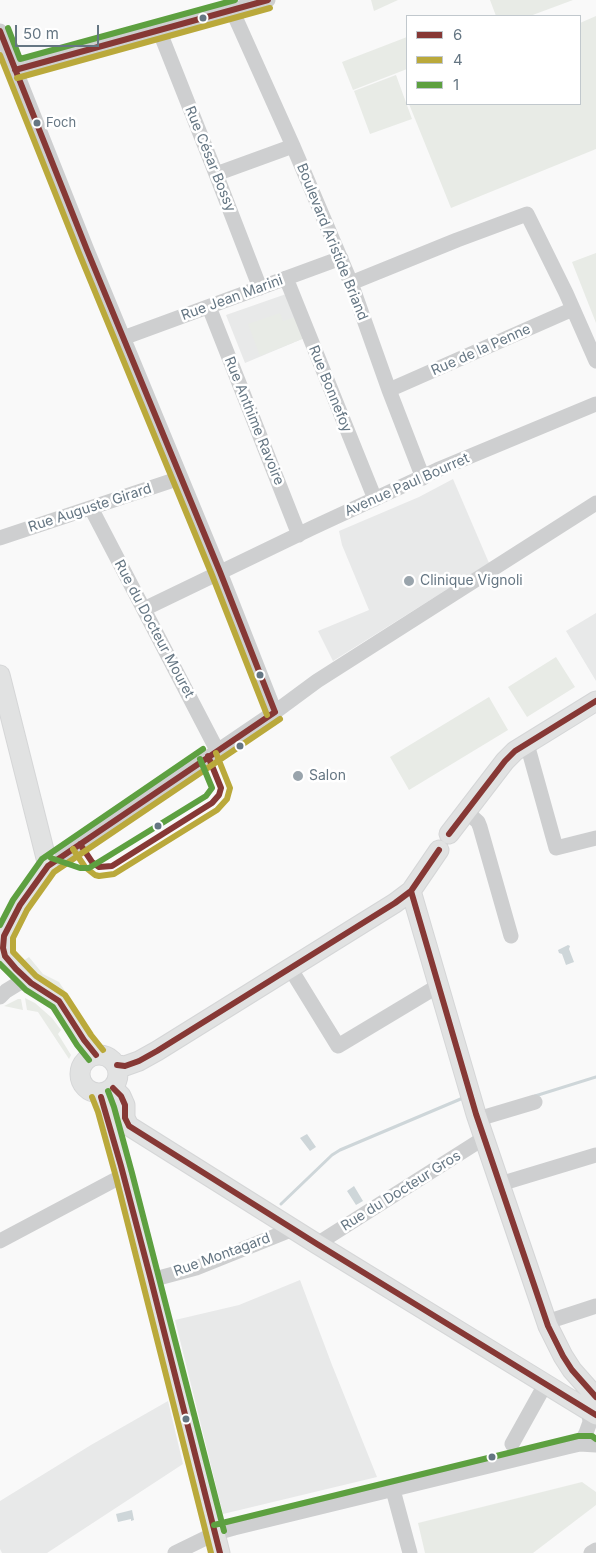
<!DOCTYPE html>
<meta charset="utf-8">
<style>
body{margin:0}
#map{position:relative;width:596px;height:1553px;overflow:hidden;background:#f9f9f9;font-family:Inter,sans-serif}
canvas{display:block}
.legend{position:absolute;left:406px;top:15px;width:175px;height:90px;box-sizing:border-box;background:#fff;border:1px solid #c1c8cd;margin:0;padding:6px 9px;list-style:none;font-size:15px;color:#657683}
.legend li{display:flex;align-items:center;gap:10px;height:25px}
.legend b{width:25px;border:1px solid #c1c8cd}
.scale{position:absolute;left:15px;top:25px;width:84px;height:22px;box-sizing:border-box;border:2px solid #657683;border-top:0;padding-left:6px;font-size:15px;line-height:18px;white-space:nowrap;color:#657683;-webkit-text-stroke:4px #fff;paint-order:stroke}
</style>
<div id="map">
<canvas width="596" height="1553"></canvas>
<ul class="legend">
<li><b style="height:6px;background:#863835"></b>6</li>
<li><b style="height:6px;background:#baa93b"></b>4</li>
<li><b style="height:6px;background:#5da040"></b>1</li>
</ul>
<div class="scale">50 m</div>
</div>
<script>
const c = document.querySelector('canvas').getContext('2d');
c.lineJoin = 'round';
function fillPath(path, color) { c.fillStyle = color; c.fill(path, 'evenodd'); }
const shape = rows => new Path2D(rows.map(r => 'M' + r).join(''));
function strokePath(path, color, width, dash) { c.strokeStyle = color; c.lineWidth = width; c.lineCap = dash ? 'butt' : 'round'; c.setLineDash(dash || []); c.stroke(path); }
function write(font, color, halo, rows, align = 'center') {
  c.font = font + ' Inter,sans-serif'; c.lineWidth = 5; c.setLineDash([]); c.textBaseline = 'middle'; c.strokeStyle = halo; c.fillStyle = color; for (const [text, x, y, turn = 0] of rows) {
    c.save(); c.translate(x, y); c.rotate((+turn || 0) * Math.PI / 180); c.textAlign = isNaN(turn) ? turn : align; if (halo) c.strokeText(text, 0, 0); c.fillText(text, 0, 0); c.restore();
  }
}
const built = shape([
 [289,293,307,337,245,363,226,315],
 [453,479,489,563,333,661,318,631,369,610,342,545,339,531,419,497],
 [596,613,596,681,566,631],
 [300,1280,332,1365,377,1477,223,1514,175,1320,239,1305],
 [168,1401,183,1464,47,1553,2,1553,0,1549,0,1501,91,1445]
]);
const green = shape([
 [371,0,398,0,374,11],
 [490,0,573,0,530,16,496,16],
 [596,16,596,149,451,208,409,104,580,104,580,23],
 [407,37,407,69,353,90,342,62],
 [396,75,412,119,370,134,354,91],
 [596,253,596,323,572,262],
 [280,313,283,321,298,316,307,337,260,356,248,324],
 [556,657,575,687,527,717,508,687],
 [489,697,508,730,409,790,390,757],
 [29,957,43,974,59,982,69,997,72,1005,20,963],
 [25,998,35,1003,52,1018,61,1030,58,1034,71,1055,69,1059,38,1012,27,1010],
 [18,999,21,999,23,1010,4,1006],
 [582,1482,596,1492,596,1505,533,1553,425,1553,418,1523]
]);
const water = shape([
 [568,945,570,946,569,949,574,962,566,965,562,954,559,953,558,950],
 [307,1134,316,1147,310,1151,300,1138],
 [354,1186,363,1201,356,1205,347,1191],
 [132,1510,134,1520,131,1521,131,1519,118,1522,116,1514]
]);
const stream = shape([
 [535,1096,596,1077],
 [281,1204,332,1155,340,1150,463,1098]
]);
const minor = shape([
 [232,10,293,146,351,283,389,390,423,478],
 [159,30,216,174,260,288],
 [0,31,87,250,220,572,275,712],
 [15,70,268,0],
 [216,174,293,146],
 [286,278,375,499],
 [351,283,457,240,527,214,566,293,596,361],
 [209,307,299,535],
 [123,338,341,258],
 [389,390,573,309],
 [91,508,217,750],
 [0,538,180,478],
 [144,609,312,528,437,470,596,404],
 [527,744,556,848,596,838],
 [466,811,478,822,480,827,511,936],
 [48,866,275,712,317,681,596,503],
 [290,968,338,1046,438,986],
 [0,997,6,991,19,983,31,983],
 [478,1119,535,1102],
 [500,1184,596,1155],
 [0,1241,124,1175],
 [317,1244,484,1138],
 [151,1280,196,1268,293,1229],
 [547,1322,596,1306],
 [512,1444,546,1383],
 [580,1444,586,1433,590,1422,589,1414,584,1406],
 [393,1490,410,1553],
 [175,1553,216,1533,234,1528,567,1447,580,1444,596,1445],
 [591,1553,596,1550]
]);
const major = shape([
 [0,675,48,866,20,905,4,936,3,948,5,956,16,969,31,983,59,1001,84,1040,96,1055],
 [449,834,505,761,515,751,596,701],
 [411,891,476,1114,548,1326,563,1356,572,1370,596,1397],
 '80 1074a19 19 0 1 1 38 0a19 19 0 1 1-38 0Z',
 [117,1065,125,1066,139,1061,157,1051,395,903,411,891,439,850],
 [113,1088,121,1096,125,1105,125,1118,129,1126,317,1244,596,1415],
 [100,1094,106,1109,124,1175,220,1553]
]);
const bus1 = shape([
 [0,31,87,250,220,572,275,712],
 [15,70,268,0],
 [449,834,505,761,515,751,596,701],
 [80,844,92,862,99,867,112,866,212,803,219,795,221,788,208,756],
 [411,891,476,1114,548,1326,563,1356,572,1370,596,1397],
 [96,1055,84,1040,59,1001,31,983,16,969,5,956,3,948,4,936,20,905,48,866,275,712],
 [117,1065,125,1066,139,1061,157,1051,395,903,411,891,439,850],
 [113,1088,121,1096,125,1105,125,1118,129,1126,317,1244,596,1415],
 [101,1097,121,1166,151,1280,220,1553]
]);
const bus2 = shape([
 [0,55,79,253,212,575,267,715],
 [17,78,270,8],
 [73,849,85,867,95,875,99,876,114,874,217,810,227,799,230,788,216,753],
 [103,1050,91,1035,65,995,36,976,13,952,13,938,27,910,54,872,280,719],
 [92,1097,98,1112,116,1177,211,1553]
]);
const bus3 = shape([
 [8,28,20,59,235,0],
 [51,858,80,868,89,868,206,796,212,788,200,759],
 [0,925,13,900,42,859,203,749],
 [0,964,26,990,53,1007,77,1045,89,1060],
 [108,1091,114,1107,132,1173,224,1531],
 [214,1525,578,1436,592,1436,596,1439]
]);
const markers = [
 [203,18,4.5,"#657683"],
 [37,123,4.5,"#657683"],
 [409,581,6,"#99a4ac"],
 [260,675,4.5,"#657683"],
 [240,746,4.5,"#657683"],
 [298,776,6,"#99a4ac"],
 [158,826,4.5,"#657683"],
 [186,1419,4.5,"#657683"],
 [492,1457,4.5,"#657683"]
];
const busNames = [
 ["Foch",46,123]
];
const streetNames = [
 ["Rue César Bossy",210,159,68],
 ["Boulevard Aristide Briand",332,242,68],
 ["Rue Jean Marini",232,298,-20],
 ["Rue de la Penne",481,350,-24],
 ["Rue Bonnefoy",330,389,68],
 ["Rue Anthime Ravoire",254,421,68],
 ["Avenue Paul Bourret",407,485,-24],
 ["Rue Auguste Girard",90,508,-18],
 ["Rue du Docteur Mouret",154,629,62],
 ["Rue du Docteur Gros",401,1191,-32],
 ["Rue Montagard",222,1255,-20]
];
const poiNames = [
 ["Clinique Vignoli",420,581],
 ["Salon",309,776]
];
fillPath(built, '#e8e9e9');
fillPath(green, '#e8ebe6');
fillPath(water, '#ced6d9');
strokePath(stream, '#ced6d9', 3);
strokePath(major, '#d5d6d7', 21);
strokePath(minor, '#cecfd0', 15);
strokePath(major, '#e1e2e2', 19);
strokePath(bus1, '#863835', 6);
strokePath(bus2, '#baa93b', 6);
strokePath(bus3, '#5da040', 6);
for (const [x, y, r, color] of markers) { const dot = new Path2D(); dot.arc(x, y, r, 0, 2 * Math.PI); c.fillStyle = color; c.fill(dot); strokePath(dot, '#fff', 2); }
write('13px', '#657683', '#fff', busNames, 'left');
write('14px', '#657683', '#fff', streetNames);
write('14px', '#657683', '#fff', poiNames, 'left');
</script>
